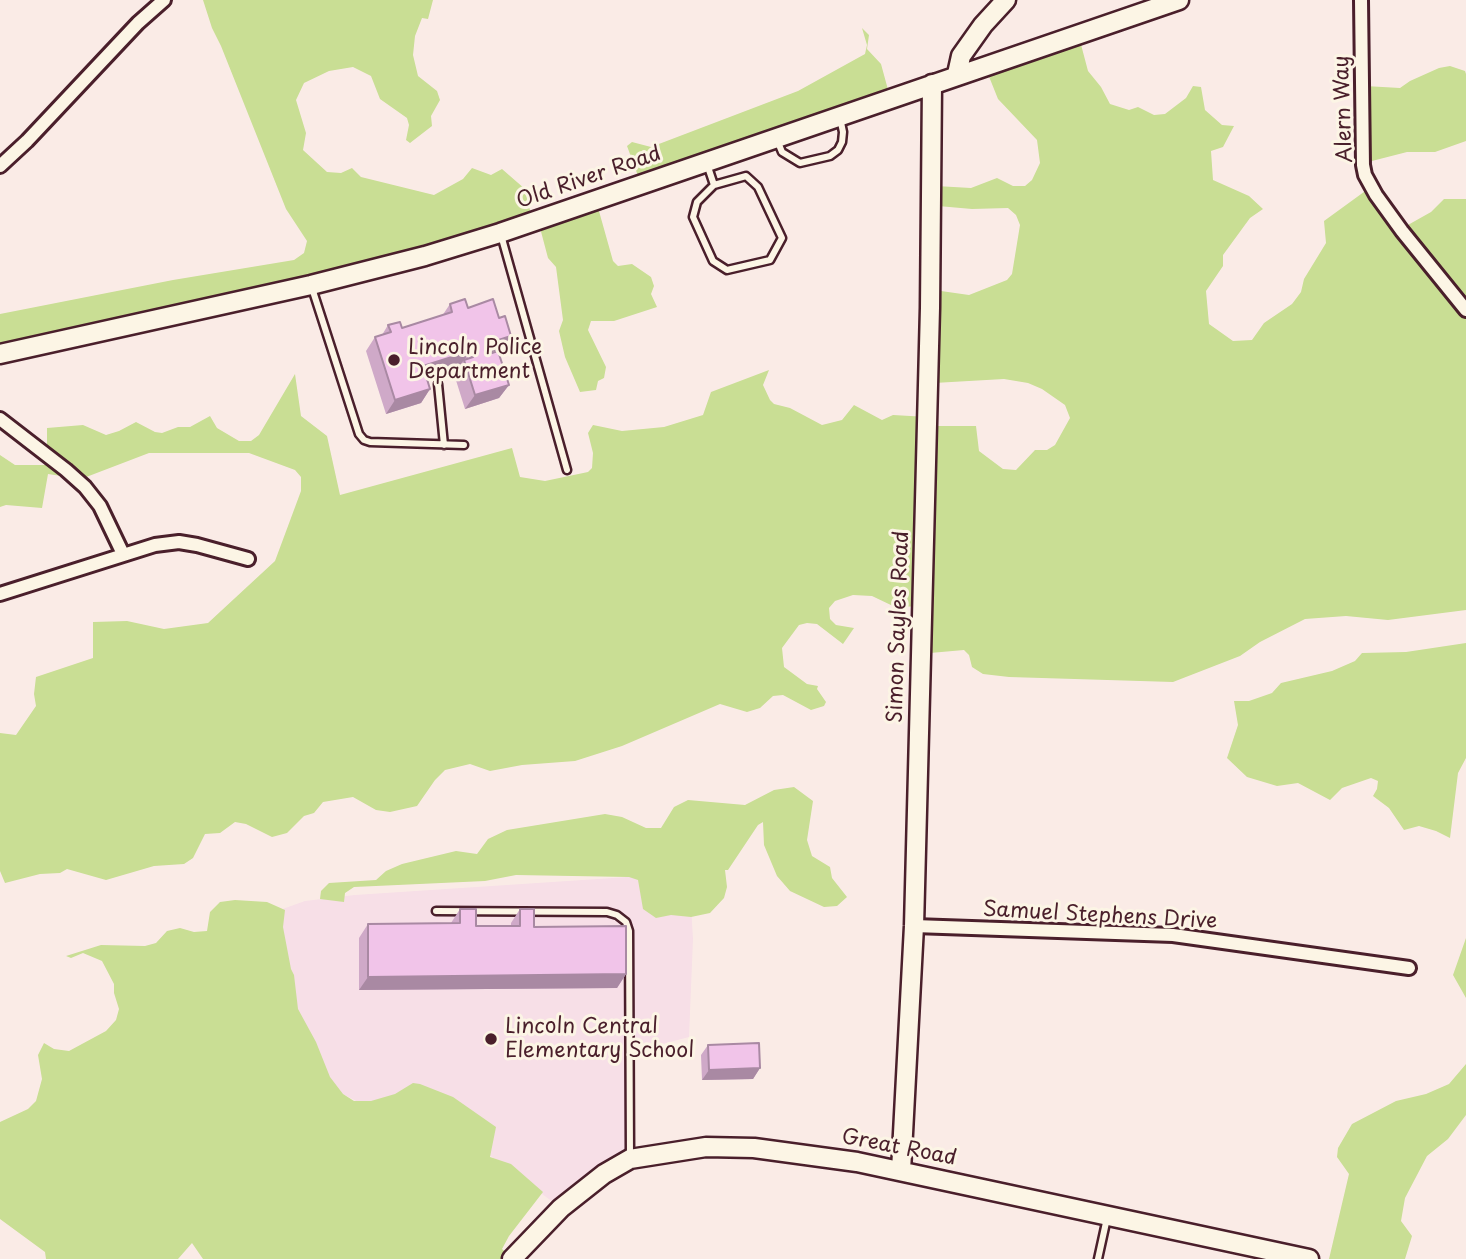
<!DOCTYPE html>
<style>
body{margin:0}
canvas{display:block;background:#faebe6}
</style>
<canvas width="1466" height="1259"></canvas>
<script>
const c = document.querySelector('canvas').getContext('2d');
c.lineJoin = 'round';
function fillPath(path, color) { c.fillStyle = color; c.fill(path, 'evenodd'); }
const shape = rows => new Path2D(rows.map(r => 'M' + r).join(''));
function strokePath(path, color, width, dash) { c.strokeStyle = color; c.lineWidth = width; c.lineCap = dash ? 'butt' : 'round'; c.setLineDash(dash || []); c.stroke(path); }
function write(font, color, halo, rows, align = 'center') {
  c.font = font + ' "Playpen Sans",sans-serif'; c.lineWidth = 6; c.setLineDash([]); c.textBaseline = 'middle'; c.strokeStyle = halo; c.fillStyle = color; for (const [text, x, y, turn = 0] of rows) {
    c.save(); c.translate(x, y); c.rotate((+turn || 0) * Math.PI / 180); c.textAlign = isNaN(turn) ? turn : align; if (halo) c.strokeText(text, 0, 0); c.fillText(text, 0, 0); c.restore();
  }
}
const built = shape([
 [689,873,693,939,689,1037,651,1047,630,1056,630,1159,561,1208,427,1109,366,1106,337,1091,302,1042,277,911,305,901,355,895]
]);
const green = shape([
 [203,0,433,0,428,19,422,18,415,36,413,55,418,76,437,91,440,100,431,116,432,126,410,143,406,140,409,125,407,118,380,99,371,76,353,67,329,71,304,83,296,100,306,133,303,150,327,172,341,173,352,168,361,177,434,195,463,179,472,168,491,175,502,169,525,189,533,223,0,356,0,314,173,280,294,260,304,253,307,241,286,209,221,46,212,28],
 [862,28,869,35,867,49,881,64,890,97,641,184,627,146,632,142,651,147,798,91,865,54,867,45],
 [1079,37,1088,71,1101,87,1110,104,1129,110,1138,107,1154,115,1165,114,1186,98,1193,86,1201,87,1205,110,1222,125,1234,126,1223,147,1211,151,1213,180,1249,196,1263,209,1250,218,1223,255,1223,266,1206,291,1209,324,1233,341,1252,340,1264,323,1292,304,1301,292,1304,279,1326,243,1324,221,1368,189,1399,230,1431,212,1444,199,1466,199,1466,610,1388,620,1346,616,1305,619,1260,642,1240,656,1173,682,1009,677,983,674,972,667,969,655,964,650,930,653,926,607,893,606,872,596,853,595,835,601,829,608,830,619,836,625,854,628,843,644,817,624,807,623,799,625,782,648,784,667,807,684,818,686,817,689,826,702,824,706,811,710,783,695,773,696,760,708,747,712,720,704,622,746,575,761,522,765,490,771,470,764,445,770,435,780,417,806,390,812,376,810,353,797,323,802,314,813,304,816,287,833,272,837,246,824,235,822,220,833,205,834,193,858,184,864,154,866,106,880,67,869,60,873,40,874,5,883,0,871,0,733,16,735,36,706,34,694,36,677,93,658,93,622,127,621,164,629,208,623,275,561,301,491,301,477,295,470,249,453,149,453,81,479,48,474,42,508,6,505,0,507,0,455,15,465,47,465,47,428,83,425,106,435,119,431,136,422,155,432,162,433,178,427,190,427,210,416,217,428,239,441,251,441,259,435,295,374,301,416,327,436,340,495,512,448,520,477,545,481,588,472,592,468,593,453,588,433,593,425,622,431,664,427,703,415,711,392,769,370,763,385,770,400,774,404,790,408,822,425,842,420,854,405,882,420,893,415,928,417,932,426,976,426,979,451,1003,469,1016,470,1035,450,1047,450,1055,445,1070,418,1065,405,1042,389,1028,383,1004,379,934,383,934,290,969,295,1007,280,1012,274,1020,225,1016,215,1008,208,972,209,938,206,936,186,971,188,997,178,1013,186,1025,186,1032,180,1040,163,1037,140,998,99,986,69],
 [1450,66,1465,71,1466,74,1466,141,1435,152,1407,152,1368,162,1365,86,1400,88,1410,81,1439,68],
 [597,204,613,261,618,266,632,264,651,277,654,286,651,294,657,307,614,321,591,321,588,330,606,367,604,378,598,381,596,390,580,392,565,357,559,331,563,320,556,267,548,258,539,224],
 [1466,643,1466,758,1458,773,1450,838,1436,831,1419,826,1404,830,1389,808,1373,796,1377,789,1378,781,1371,778,1342,788,1330,800,1298,783,1277,786,1247,777,1227,758,1238,725,1234,701,1249,701,1272,693,1281,683,1332,671,1355,661,1362,653,1406,652],
 [794,787,813,801,807,840,812,856,830,867,832,878,847,897,837,906,824,907,790,891,777,876,764,845,763,822,758,825,728,870,725,870,727,887,724,898,710,913,691,917,671,915,656,918,643,909,638,880,629,877,516,875,485,881,354,887,345,893,344,902,320,899,321,891,329,883,376,880,386,871,402,864,456,851,477,854,488,839,507,830,605,814,622,817,646,828,661,828,674,807,688,800,745,805,774,790],
 [235,900,267,902,285,910,283,927,291,969,294,975,298,1009,316,1042,330,1077,343,1094,354,1101,371,1101,395,1094,413,1083,420,1084,453,1097,496,1127,490,1157,511,1164,543,1192,509,1236,502,1249,513,1259,203,1259,192,1243,178,1259,46,1259,45,1252,0,1219,0,1122,28,1109,36,1101,42,1079,38,1055,44,1043,54,1049,69,1051,106,1031,116,1020,119,1009,114,993,114,984,102,961,83,953,71,958,66,956,101,945,145,946,156,943,167,931,180,928,194,932,207,931,210,912,220,902],
 [1466,938,1466,998,1453,975],
 [1466,1064,1466,1115,1448,1139,1427,1156,1405,1198,1401,1221,1412,1236,1405,1259,1329,1259,1349,1174,1337,1157,1338,1148,1352,1124,1396,1101,1426,1094,1449,1084]
]);
const lane = shape([
 [777,140,782,152,800,163,830,156,838,150,842,142,843,132,840,118],
 [707,164,714,185,697,202,693,217,713,261,727,270,770,260,782,238,758,187,746,176,714,185],
 [501,235,567,470],
 [311,285,359,434,364,440,370,442,464,445],
 [438,384,444,445],
 [436,911,607,912,617,915,626,922,629,931,630,1157],
 [1098,1259,1107,1218]
]);
const street = shape([
 [1361,0,1363,165,1365,175,1376,195,1402,231,1466,310],
 [0,166,27,141,138,23,164,0],
 [0,419,66,470,85,487,100,506,123,554],
 [0,594,155,545,179,542,197,545,248,559],
 [914,926,1173,935,1409,968]
]);
const secondary = shape([
 [957,74,961,56,983,25,1006,0],
 [0,354,311,285,425,256,500,233,1179,0],
 [901,1171,914,926,930,308,932,84],
 [512,1259,561,1208,604,1174,630,1159,706,1147,754,1148,857,1162,1309,1259]
]);
const wall = shape([
 [450,304,468,308,499,318,511,336,502,349,492,352,509,385,499,398,465,409,454,374,460,365,426,376,430,389,421,403,386,414,366,351,375,337,382,335,388,325,402,328,442,316],
 [460,909,476,926,511,926,511,923,520,909,534,927,626,974,617,988,359,990,359,938,368,924,451,923],
 [708,1045,760,1068,753,1079,702,1080,701,1055]
]);
const shadedWall = shape([
 [511,336,502,349,479,356,489,343],
 [471,351,460,365,414,380,423,366],
 [509,385,499,398,465,409,475,395],
 [430,389,421,403,386,414,395,400],
 [626,974,617,988,359,990,368,977],
 [760,1068,753,1079,702,1080,709,1070]
]);
const building = shape([
 [465,299,468,308,493,299,499,318,505,316,511,336,489,343,492,353,498,351,509,385,475,395,464,360,473,357,471,351,423,366,430,389,395,400,375,337,391,332,388,325,400,322,402,328,452,312,450,304,465,299],
 [460,909,476,909,476,926,520,926,520,909,534,909,534,927,626,926,626,974,368,977,368,924,460,923,460,909],
 [759,1043,760,1068,709,1070,708,1045,759,1043]
]);
const markers = [
 [394,360,7,"#4a1f2b"],
 [491,1039,7,"#4a1f2b"]
];
const streetNames = [
 ["Alern Way",1344,109,-92],
 ["Old River Road",589,178,-19],
 ["Simon Sayles Road",899,627,-88],
 ["Samuel Stephens Drive",1100,916,3],
 ["Great Road",899,1148,11]
];
const poiNames = [
 ["Lincoln Police",408,348],
 ["Department",408,372],
 ["Lincoln Central",505,1027],
 ["Elementary School",505,1051]
];
fillPath(built, '#f7dfe7');
fillPath(green, '#c9de94');
strokePath(lane, '#4a1f2b', 11);
strokePath(street, '#4a1f2b', 18);
strokePath(secondary, '#4a1f2b', 23);
strokePath(lane, '#fcf5e5', 6);
strokePath(street, '#fcf5e5', 12);
strokePath(secondary, '#fcf5e5', 18);
fillPath(wall, '#cfa9c8');
fillPath(shadedWall, '#a989a3');
fillPath(building, '#f1c4e9');
strokePath(building, '#a989a3', 2);
for (const [x, y, r, color] of markers) { const dot = new Path2D(); dot.arc(x, y, r, 0, 2 * Math.PI); c.fillStyle = color; c.fill(dot); strokePath(dot, '#fcf5e5', 2.5); }
write('21px', '#4a1f2b', '#fcf5e5', streetNames);
write('21px', '#4a1f2b', '#fcf5e5', poiNames, 'left');
</script>
